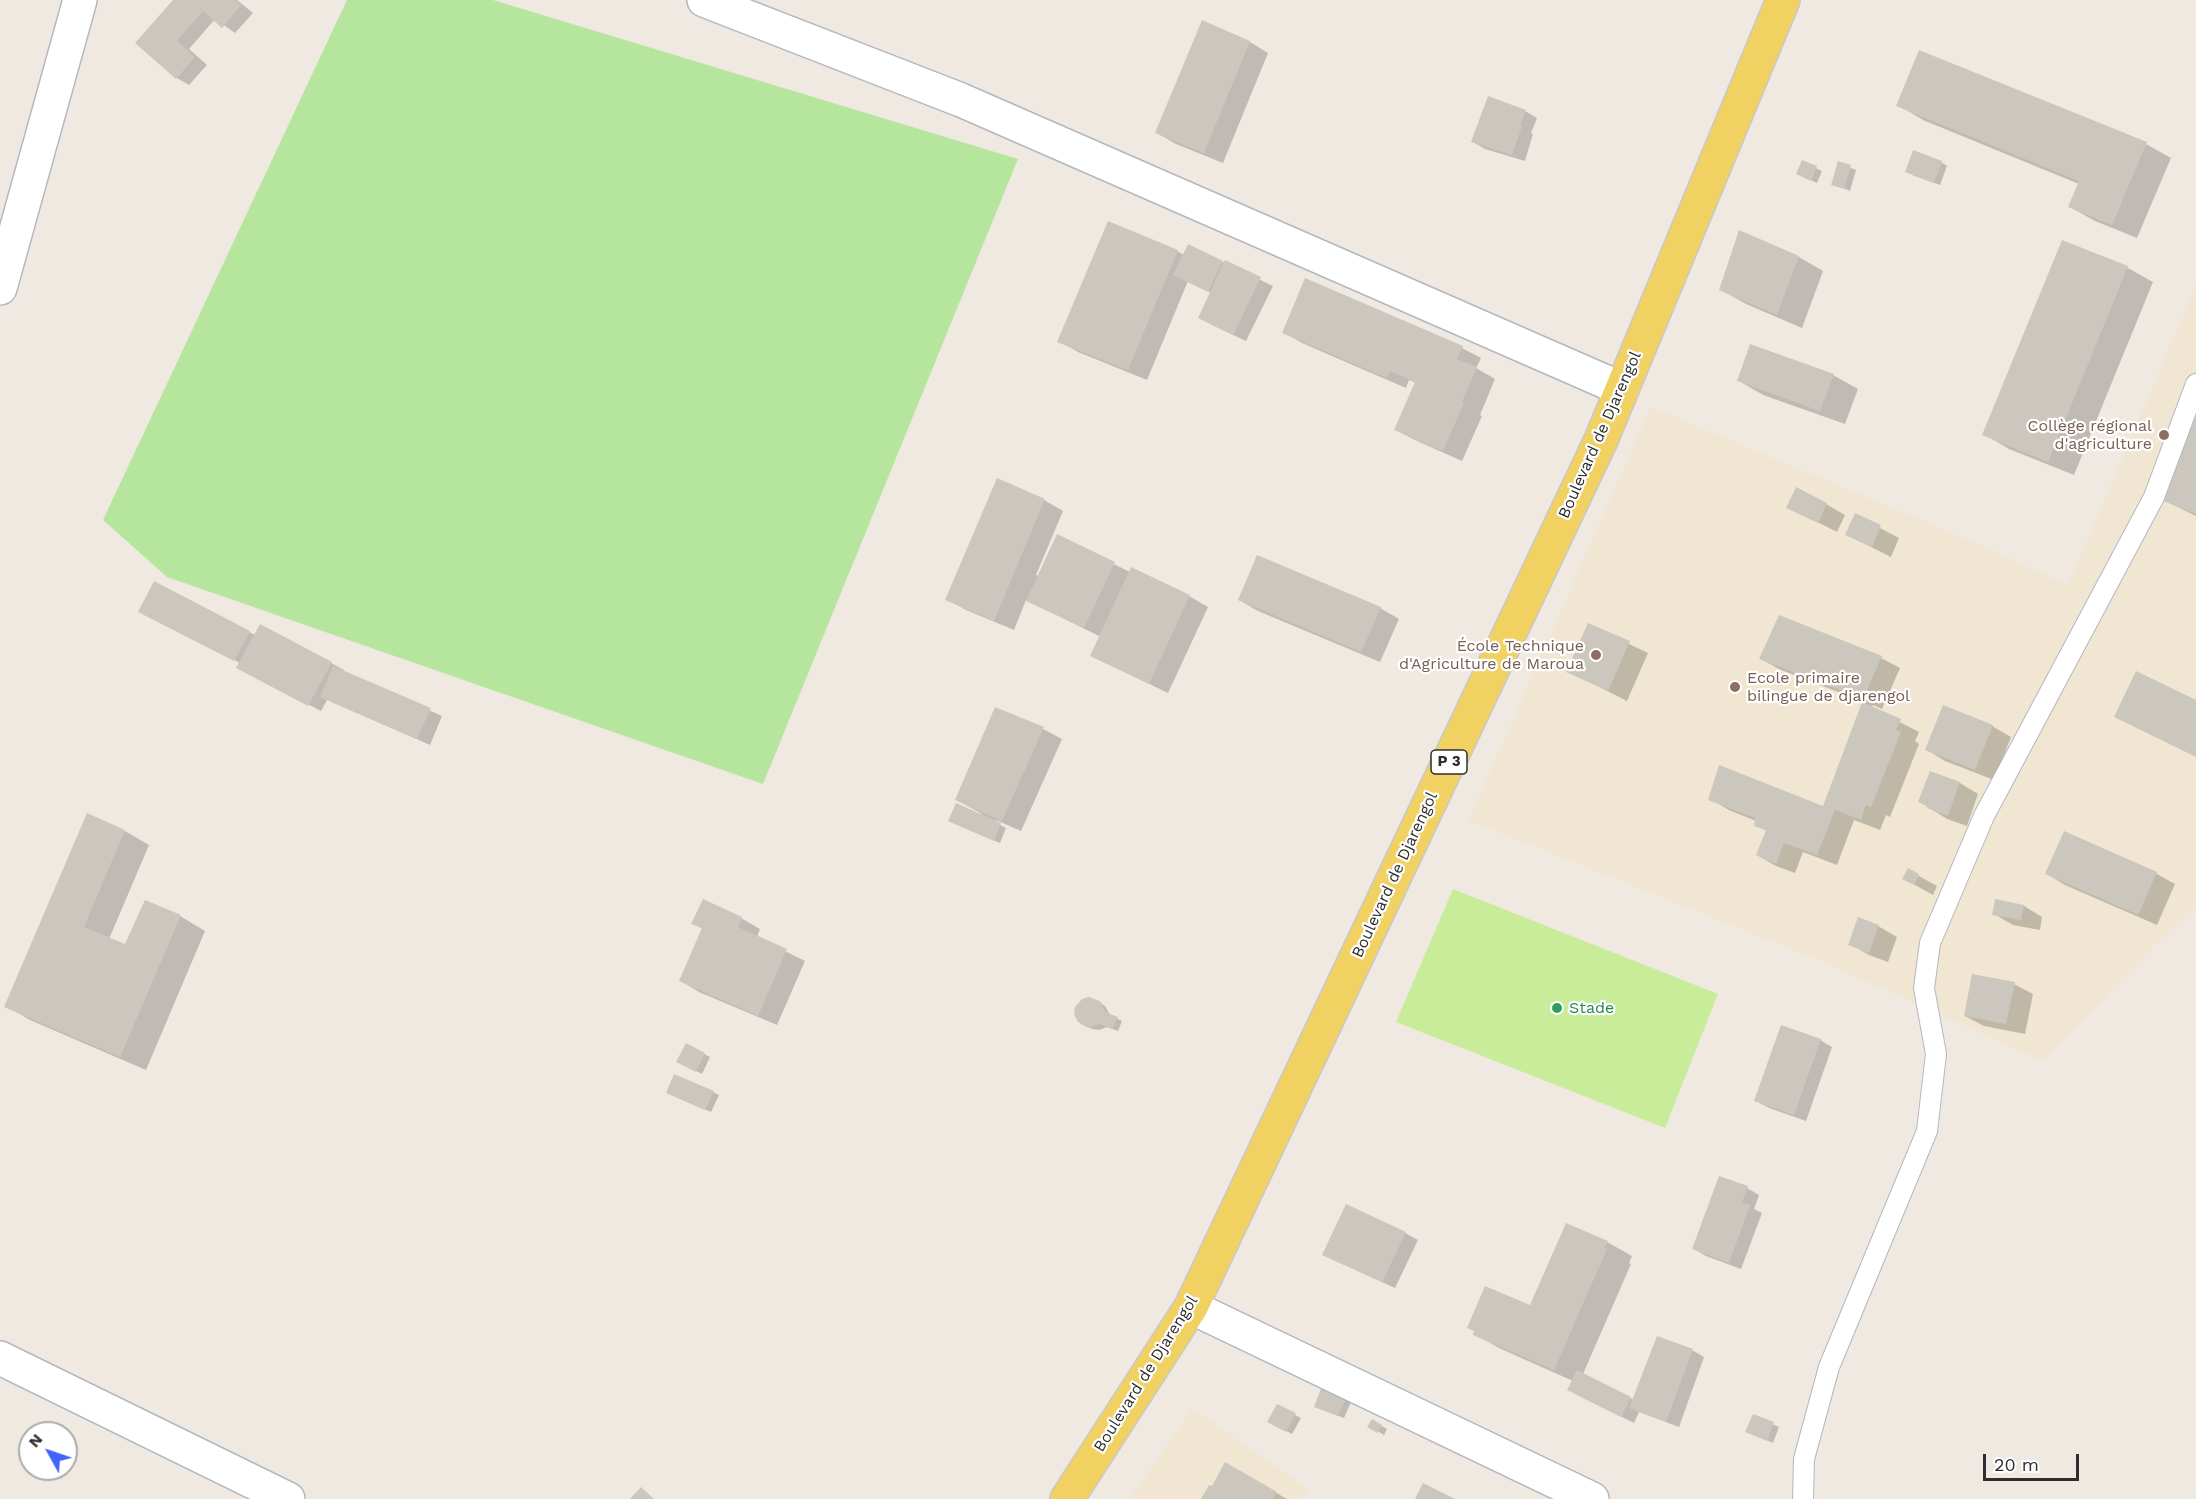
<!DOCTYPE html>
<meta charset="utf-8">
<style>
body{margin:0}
#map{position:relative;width:2196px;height:1499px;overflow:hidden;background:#efe9e1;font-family:"Work Sans",sans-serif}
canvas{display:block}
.north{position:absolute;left:18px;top:1421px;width:60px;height:60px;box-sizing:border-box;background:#fff;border:2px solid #ababab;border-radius:50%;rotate:310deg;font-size:16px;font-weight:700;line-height:24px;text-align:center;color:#2e2e2e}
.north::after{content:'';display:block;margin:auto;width:21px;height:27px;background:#4264fb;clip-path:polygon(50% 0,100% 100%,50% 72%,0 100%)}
.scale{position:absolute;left:1983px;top:1454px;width:96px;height:27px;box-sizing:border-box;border:3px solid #2e2e2e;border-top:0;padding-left:8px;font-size:18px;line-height:21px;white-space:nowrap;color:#2e2e2e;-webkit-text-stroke:4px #fff;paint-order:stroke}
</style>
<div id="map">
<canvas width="2196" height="1499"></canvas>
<div class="north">N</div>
<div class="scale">20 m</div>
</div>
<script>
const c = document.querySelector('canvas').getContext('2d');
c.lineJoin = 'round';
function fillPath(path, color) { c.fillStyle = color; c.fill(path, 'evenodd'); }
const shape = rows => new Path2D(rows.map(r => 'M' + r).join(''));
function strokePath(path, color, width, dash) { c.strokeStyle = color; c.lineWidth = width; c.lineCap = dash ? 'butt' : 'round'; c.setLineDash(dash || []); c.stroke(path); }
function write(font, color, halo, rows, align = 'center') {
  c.font = font + ' "Work Sans",sans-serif'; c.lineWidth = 4.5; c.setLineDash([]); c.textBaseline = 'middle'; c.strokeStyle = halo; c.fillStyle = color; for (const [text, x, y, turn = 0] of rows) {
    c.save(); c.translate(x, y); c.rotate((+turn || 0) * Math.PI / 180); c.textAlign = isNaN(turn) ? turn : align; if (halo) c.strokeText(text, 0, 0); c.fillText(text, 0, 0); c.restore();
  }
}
const education = shape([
 [2196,285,2196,906,2155,944,2043,1061,1822,961,1469,820,1651,407,2002,554,2068,586],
 [1192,1409,1309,1489,1302,1499,1130,1499]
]);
const green = shape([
 [347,0,493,0,1018,159,763,784,167,577,103,520]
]);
const pitch = shape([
 [1453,889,1718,994,1665,1128,1396,1022]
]);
const shadow = shape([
 [175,0,237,0,253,13,235,33,215,19,189,49,207,65,189,85,177,78,138,43],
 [1202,22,1250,42,1268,53,1223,163,1176,144,1157,133],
 [1898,105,2146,144,2171,158,2137,238,2095,221,2070,207,2079,184,1923,120],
 [1525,111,1537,118,1531,133,1533,134,1525,161,1485,149,1473,142],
 [1803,162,1822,171,1817,183,1804,177],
 [1941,162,1947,166,1940,185,1912,175],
 [1839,163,1856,170,1850,191,1833,184],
 [2063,242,2128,268,2153,282,2074,475,2009,449,1984,434],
 [1189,246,1273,286,1246,341,1212,325,1211,293,1188,281,1147,380,1078,352,1059,341,1177,251,1184,255],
 [1799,257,1823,271,1802,328,1746,304,1721,290],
 [1284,332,1462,348,1481,358,1476,368,1495,379,1480,415,1482,416,1462,461,1415,440,1396,430,1416,383,1409,380,1406,388,1302,343],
 [1833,375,1858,389,1845,424,1763,395,1739,381],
 [2196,408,2196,516,2159,498],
 [1044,500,1063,511,1036,575,1039,576,1057,536,1130,572,1189,596,1208,607,1168,693,1092,656,1101,637,1026,600,1014,630,966,610,947,599],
 [1826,504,1845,515,1837,532,1788,507],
 [1855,515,1899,538,1891,557,1847,535],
 [155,583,255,635,331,663,344,670,343,672,442,716,430,745,327,700,321,711,250,674,240,663,153,618],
 [1239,600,1380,608,1399,619,1380,662,1258,611],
 [1589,625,1648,653,1627,701,1568,671],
 [1881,658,1900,668,1882,709,1873,705,1872,708,1919,732,1915,741,1919,744,1890,817,1886,815,1880,830,1854,820,1837,865,1803,852,1795,873,1776,866,1757,855,1767,831,1756,825,1756,821,1729,810,1710,799,1824,808,1864,702,1779,669,1761,659],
 [1992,726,2011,737,1994,780,1945,761,1927,750],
 [1043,729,1062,739,1021,831,996,820,995,822,1006,828,1000,843,955,824,982,814,957,800],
 [1931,773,1960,783,1978,794,1967,826,1947,819,1920,802],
 [125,831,149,845,109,939,126,946,146,902,180,916,205,931,146,1070,30,1020,6,1006],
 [2065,833,2157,874,2175,884,2157,925,2065,885,2047,874],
 [1908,870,1937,886,1933,895,1904,879],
 [2024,906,2042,917,2040,930,2013,925,1994,914],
 [741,918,760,929,757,937,805,961,777,1025,699,992,681,981,703,929,693,923],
 [1878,926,1897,937,1888,962,1869,955,1850,944],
 [2014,984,2033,994,2025,1034,1984,1026,1965,1016],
 [1099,1002,1105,1006,1110,1015,1122,1021,1118,1031,1107,1027,1099,1030,1092,1029,1085,1025],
 [1820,1040,1832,1047,1806,1121,1769,1108,1756,1101],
 [687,1045,710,1057,702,1074,684,1065],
 [713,1092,719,1095,711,1112,674,1096],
 [1747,1188,1759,1195,1754,1209,1762,1213,1741,1269,1706,1256,1694,1249],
 [1405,1233,1418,1240,1395,1288,1336,1261],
 [1607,1242,1632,1256,1629,1263,1631,1264,1583,1374,1634,1400,1692,1350,1704,1357,1679,1427,1639,1412,1634,1423,1581,1397,1573,1381,1499,1348,1475,1334,1530,1307],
 [1346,1397,1352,1400,1344,1418,1321,1409],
 [1295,1415,1301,1418,1292,1434,1269,1422],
 [1754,1416,1779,1427,1773,1443,1753,1434],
 [1372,1421,1387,1429,1384,1435,1369,1426],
 [1225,1464,1287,1499,1203,1499,1212,1488]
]);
const building = shape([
 [173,0,235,0,241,5,222,28,203,11,177,41,195,57,176,79,135,43],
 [1202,20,1250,41,1204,153,1155,133],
 [1919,50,2147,142,2112,225,2068,207,2079,181,1896,106],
 [1488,96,1526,110,1520,125,1522,126,1512,155,1471,142],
 [1913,150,1942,161,1934,183,1905,172],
 [1802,160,1817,166,1811,181,1796,174],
 [1838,161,1851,165,1844,189,1831,185],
 [1108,221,1178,250,1128,370,1057,342],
 [1739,230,1799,256,1777,315,1719,290],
 [2062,240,2128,266,2048,462,1982,435],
 [1188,244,1223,261,1208,292,1173,275],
 [1225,260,1261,277,1233,335,1198,318],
 [1305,278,1463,346,1457,359,1477,367,1462,402,1464,403,1443,451,1394,430,1415,382,1390,371,1387,378,1282,333],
 [1750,344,1834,374,1820,411,1737,381],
 [2196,404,2196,514,2158,499],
 [997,478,1045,499,994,621,945,600],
 [1796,487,1827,503,1818,523,1786,508],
 [1855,513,1881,525,1872,547,1845,535],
 [1057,534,1115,562,1084,628,1026,601],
 [1257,555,1381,607,1361,652,1238,600],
 [1131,567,1190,595,1149,684,1090,656],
 [154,581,250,631,234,661,138,612],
 [1779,615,1882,656,1863,699,1759,659],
 [1588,623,1630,641,1608,691,1566,672],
 [260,624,332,662,308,706,236,668],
 [333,666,431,708,417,739,320,697],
 [2136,671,2196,700,2196,757,2114,717],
 [1862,702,1901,719,1896,730,1901,732,1871,807,1866,805,1861,820,1835,810,1817,855,1784,843,1776,864,1756,855,1766,830,1754,826,1755,818,1708,800,1719,765,1823,806],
 [1943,705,1993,725,1975,770,1925,750],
 [995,707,1044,727,1002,821,955,800],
 [1930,771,1960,782,1948,816,1927,808,1928,806,1918,802],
 [956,803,1001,823,994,841,948,821],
 [87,813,125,830,84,927,125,944,145,900,181,915,120,1057,4,1007],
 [2064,831,2157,872,2138,915,2045,874],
 [1908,868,1919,874,1914,885,1902,879],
 [703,899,742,917,738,927,787,949,758,1016,679,981,702,928,691,924],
 [1995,899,2024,905,2021,920,1992,915],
 [1858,917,1879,925,1869,953,1848,945],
 [1972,974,2015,982,2006,1024,1964,1016],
 [1089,997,1100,1001,1105,1012,1118,1017,1112,1029,1100,1024,1088,1028,1078,1022,1074,1014,1075,1007,1082,999],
 [1781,1025,1821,1039,1794,1115,1754,1101],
 [686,1043,705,1053,696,1072,676,1062],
 [674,1074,714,1091,705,1110,666,1093],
 [1719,1176,1748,1186,1742,1202,1750,1205,1729,1263,1692,1249],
 [1346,1204,1406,1232,1382,1282,1322,1255],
 [1566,1223,1608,1241,1604,1248,1607,1249,1554,1370,1473,1335,1474,1331,1467,1328,1485,1286,1530,1305],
 [1657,1336,1693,1349,1666,1422,1629,1408],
 [1577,1370,1631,1397,1621,1417,1567,1390],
 [1322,1386,1347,1395,1338,1416,1314,1407],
 [1277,1404,1296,1413,1286,1432,1267,1422],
 [1753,1414,1774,1422,1767,1441,1745,1432],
 [1372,1419,1382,1425,1377,1433,1367,1427],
 [1225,1462,1277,1492,1273,1499,1201,1499,1209,1485,1212,1486],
 [1423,1483,1455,1499,1415,1499],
 [641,1487,654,1499,630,1499]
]);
const lane = shape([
 [1803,1499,1804,1459,1829,1367,1927,1131,1936,1054,1924,988,1930,943,1984,816,2154,497,2196,384]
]);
const street = shape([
 [704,0,961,100,1622,389],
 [0,288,80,0],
 [1191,1307,1592,1499],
 [0,1358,288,1499]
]);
const primary = shape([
 [1067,1499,1191,1307,1601,440,1783,0]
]);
const markers = [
 [2164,435,6,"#8d6e63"],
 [1596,655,6,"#8d6e63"],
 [1735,687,6,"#8d6e63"],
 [1557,1008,6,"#2e9e5b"]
];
const shields = [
 [1449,762,36]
];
const shieldNames = [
 ["P 3",1449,762]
];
const educationNames = [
 ["Collège régional",2152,426],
 ["d'agriculture",2152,444],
 ["École Technique",1584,646],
 ["d'Agriculture de Maroua",1584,664],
 ["Ecole primaire",1747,678,"left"],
 ["bilingue de djarengol",1747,696,"left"]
];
const streetNames = [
 ["Boulevard de Djarengol",1600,435,-66],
 ["Boulevard de Djarengol",1395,875,-65],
 ["Boulevard de Djarengol",1146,1374,-58]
];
const leisureNames = [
 ["Stade",1569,1008]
];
fillPath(education, '#f0e6d1');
fillPath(green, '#b6e59e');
fillPath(pitch, '#c9ec9a');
fillPath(shadow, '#0003');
fillPath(building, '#cbc7bf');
strokePath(lane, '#b4b7c1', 22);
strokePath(street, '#b4b7c1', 36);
strokePath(primary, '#c9c9c9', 36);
strokePath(lane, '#fff', 20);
strokePath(street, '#fff', 33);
strokePath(primary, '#f2d163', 33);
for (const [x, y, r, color] of markers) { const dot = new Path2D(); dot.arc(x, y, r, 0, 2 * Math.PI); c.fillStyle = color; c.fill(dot); strokePath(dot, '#fff', 2); }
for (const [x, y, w] of shields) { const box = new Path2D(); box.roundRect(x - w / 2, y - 12, w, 24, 4.5); c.fillStyle = '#fff'; c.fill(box); strokePath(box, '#2e2e2e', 1.5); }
write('bold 15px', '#2e2e2e', null, shieldNames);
write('16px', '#785e54', '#fff', educationNames, 'right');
write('16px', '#2e2e2e', '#fff', streetNames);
write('16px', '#27864d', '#fff', leisureNames, 'left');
</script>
